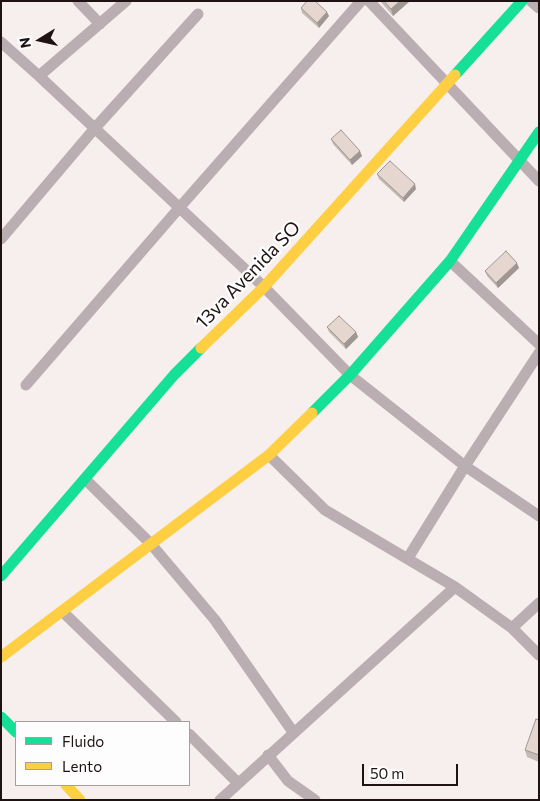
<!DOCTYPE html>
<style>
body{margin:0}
#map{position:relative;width:540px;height:801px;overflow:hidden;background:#f6efee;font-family:Commissioner,sans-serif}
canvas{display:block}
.frame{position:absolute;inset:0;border:2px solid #1e1312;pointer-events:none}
.legend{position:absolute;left:15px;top:721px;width:175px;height:65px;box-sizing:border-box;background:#fdfdfd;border:1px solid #a49f9f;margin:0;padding:6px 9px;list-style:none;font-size:15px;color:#1e1312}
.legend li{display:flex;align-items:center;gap:10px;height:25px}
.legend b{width:25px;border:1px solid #a49f9f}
.north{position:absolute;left:15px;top:15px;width:50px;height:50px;-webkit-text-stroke:4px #fdfdfd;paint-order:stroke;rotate:260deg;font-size:14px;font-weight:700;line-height:20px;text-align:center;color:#1e1312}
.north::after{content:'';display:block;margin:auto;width:18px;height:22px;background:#1e1312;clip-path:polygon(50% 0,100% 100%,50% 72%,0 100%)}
.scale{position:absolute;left:362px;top:764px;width:96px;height:22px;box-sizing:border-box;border:2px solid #1e1312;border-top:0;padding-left:6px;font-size:15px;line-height:18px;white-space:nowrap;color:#1e1312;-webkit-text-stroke:4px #fdfdfd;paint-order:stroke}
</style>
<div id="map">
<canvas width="540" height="801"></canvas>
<div class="frame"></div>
<ul class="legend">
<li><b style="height:6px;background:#16e098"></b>Fluido</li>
<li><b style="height:6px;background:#ffcf43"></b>Lento</li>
</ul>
<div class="north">N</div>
<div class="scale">50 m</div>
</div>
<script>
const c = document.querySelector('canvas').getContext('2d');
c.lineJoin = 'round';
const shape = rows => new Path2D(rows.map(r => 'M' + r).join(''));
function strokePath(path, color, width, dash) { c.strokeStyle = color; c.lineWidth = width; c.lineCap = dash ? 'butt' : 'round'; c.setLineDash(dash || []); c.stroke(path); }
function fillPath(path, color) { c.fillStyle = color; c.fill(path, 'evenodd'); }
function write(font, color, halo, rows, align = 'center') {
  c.font = font + ' Commissioner,sans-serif'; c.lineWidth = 4.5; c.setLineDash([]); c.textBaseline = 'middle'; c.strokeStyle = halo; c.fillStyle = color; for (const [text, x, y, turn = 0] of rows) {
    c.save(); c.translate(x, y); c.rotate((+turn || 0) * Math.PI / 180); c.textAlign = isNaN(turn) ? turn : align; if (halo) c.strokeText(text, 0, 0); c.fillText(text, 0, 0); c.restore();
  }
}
const street = shape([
 [78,1,100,24],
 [369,1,539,181],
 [531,1,539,8],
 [1,42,39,76,264,287,350,375,465,466,539,516],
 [39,76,126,1],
 [1,239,95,128,198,14],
 [450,261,539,344],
 [26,385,180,207,361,1],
 [269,455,325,510,455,587,512,628,539,655],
 [85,479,151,544,215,620,293,732],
 [408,558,465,466,539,353],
 [62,611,176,722],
 [512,628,539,603],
 [189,734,238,783],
 [268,755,288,781,315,800],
 [220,800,455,587]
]);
const fast = shape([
 [455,75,522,1],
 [312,413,350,375,450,261,539,132],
 [1,576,174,375,201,348],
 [1,717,16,732]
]);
const slow = shape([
 [201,348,264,287,455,75],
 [1,657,269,455,312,413],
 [66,785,80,800]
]);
const wall = shape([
 [380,1,410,1,393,16],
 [301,8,329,16,319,28,302,13],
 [331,139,362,156,352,165,333,144],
 [377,174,416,189,404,202,379,179],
 [519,268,498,288,487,276,485,271],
 [327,327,356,332,358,337,346,349,329,332],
 [539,720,539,762,527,757,525,750]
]);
const shadedWall = shape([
 [400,1,410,1,393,16,391,9],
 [327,12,329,16,319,28,317,23],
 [360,151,362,156,352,165,350,160],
 [415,184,416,189,404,202,403,198],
 [517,263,519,268,498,288,496,283],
 [356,332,358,337,346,349,344,344]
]);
const building = shape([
 [307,1,315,1,327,12,317,23,301,8,307,1],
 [384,1,400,1,391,9,384,1],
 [341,130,360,151,350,160,331,139,341,130],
 [390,161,415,184,403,198,377,174,390,161],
 [506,251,517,263,496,283,485,271,506,251],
 [339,316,356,332,344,344,327,327,339,316],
 [536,719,539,720,539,755,525,750,536,719]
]);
const streetNames = [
 ["13va Avenida SO",248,275,-46]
];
strokePath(street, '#bbaeb2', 11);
strokePath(fast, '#16e098', 11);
strokePath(slow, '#ffcf43', 11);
fillPath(wall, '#c5b9b3');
fillPath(shadedWall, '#a09692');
fillPath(building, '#e5d7d0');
strokePath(building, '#a09692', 1);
write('19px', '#1e1312', '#fdfdfd', streetNames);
</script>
